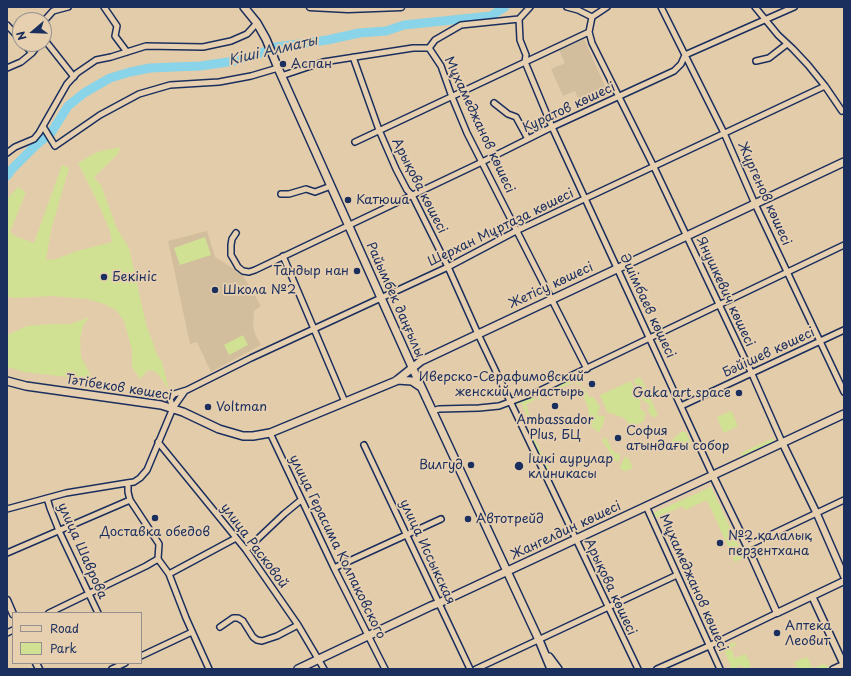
<!DOCTYPE html>
<meta charset="utf-8">
<style>
body{margin:0}
#map{position:relative;width:851px;height:676px;overflow:hidden;background:#e3cca9;font-family:"Playpen Sans",sans-serif}
canvas{display:block}
.frame{position:absolute;inset:0;border:8px solid #1b2f5e;pointer-events:none}
.legend{position:absolute;left:12px;top:612px;width:130px;height:52px;box-sizing:border-box;background:#e7d0b0;border:1px solid #95908f;margin:0;padding:5px 7px;list-style:none;font-size:12px;color:#1b2f5e}
.legend li{display:flex;align-items:center;gap:8px;height:20px}
.legend b{width:20px;border:1px solid #95908f}
.north{position:absolute;left:12px;top:12px;width:40px;height:40px;box-sizing:border-box;background:#e7d0b0;border:1px solid #95908f;border-radius:50%;rotate:251deg;font-size:11px;font-weight:700;line-height:16px;text-align:center;color:#1b2f5e}
.north::after{content:'';display:block;margin:auto;width:14px;height:18px;background:#1b2f5e;clip-path:polygon(50% 0,100% 100%,50% 72%,0 100%)}
</style>
<div id="map">
<canvas width="851" height="676"></canvas>
<div class="frame"></div>
<ul class="legend">
<li><b style="height:5px;background:#e7d0b0"></b>Road</li>
<li><b style="height:11px;background:#d1e194"></b>Park</li>
</ul>
<div class="north">N</div>
</div>
<script>
const c = document.querySelector('canvas').getContext('2d');
c.lineJoin = 'round';
function fillPath(path, color) { c.fillStyle = color; c.fill(path, 'evenodd'); }
const shape = rows => new Path2D(rows.map(r => 'M' + r).join(''));
function strokePath(path, color, width, dash) { c.strokeStyle = color; c.lineWidth = width; c.lineCap = dash ? 'butt' : 'round'; c.setLineDash(dash || []); c.stroke(path); }
function write(font, color, halo, rows, align = 'center') {
  c.font = font + ' "Playpen Sans",sans-serif'; c.lineWidth = 3.5; c.setLineDash([]); c.textBaseline = 'middle'; c.strokeStyle = halo; c.fillStyle = color; for (const [text, x, y, turn = 0] of rows) {
    c.save(); c.translate(x, y); c.rotate((+turn || 0) * Math.PI / 180); c.textAlign = isNaN(turn) ? turn : align; if (halo) c.strokeText(text, 0, 0); c.fillText(text, 0, 0); c.restore();
  }
}
const built = shape([
 [584,39,609,95,582,107,575,91,563,96,551,69,565,63,559,50],
 [207,231,215,257,242,274,261,306,254,311,253,325,255,334,261,345,211,372,197,342,190,344,168,241]
]);
const green = shape([
 [120,147,118,154,94,177,101,185,117,229,129,248,146,324,158,357,162,362,169,390,159,375,152,370,147,371,140,379,132,367,132,350,124,321,116,310,104,304,87,299,52,296,13,298,7,296,7,199,18,187,26,192,10,232,15,236,34,243,62,165,69,168,51,230,46,260,56,259,77,251,112,242,110,231,98,203,78,163,97,152],
 [205,237,211,255,180,265,174,248],
 [89,317,83,326,80,340,81,357,93,380,24,372,7,367,7,335,27,326,49,324,70,324],
 [243,335,248,345,229,355,224,345],
 [578,374,581,384,580,385,574,382,541,397,539,400,536,394],
 [640,377,644,384,658,415,653,418,648,411,650,405,644,402,634,381,634,380],
 [631,381,641,403,640,407,641,410,646,413,643,422,631,426,624,418,607,412,600,395],
 [584,388,589,397,593,397,600,407,597,415,604,416,605,419,599,433,590,425,588,408,581,390],
 [533,395,535,400,526,404,531,420,528,420,522,403,517,404,516,402],
 [730,411,732,412,738,426,724,433,723,432,717,417],
 [681,432,686,432,691,444,681,448,674,447,671,444,673,439],
 [606,437,613,452,620,454,619,461,615,461,602,440],
 [534,438,553,477,551,478,532,440],
 [773,438,774,441,743,456,741,453],
 [627,456,633,468,626,471,622,470,620,468,624,458],
 [711,487,744,557,735,562,707,500,685,510,683,506,656,518,653,513],
 [735,642,736,645,731,648,735,658,746,654,751,666,744,669,741,665,734,669,729,669,731,667,723,647],
 [807,657,813,669,823,664,831,668,797,669,794,662]
]);
const river = shape([
 [7,176,12,169,35,146,51,133,68,106,84,93,110,78,130,72,150,68,200,66,235,61,264,52,276,47,327,40,359,33,386,31,404,25,491,16,505,7]
]);
const minor = shape([
 [104,7,117,26,115,36,127,52],
 [530,7,519,19,520,40,526,55,525,62,552,127,713,476],
 [567,7,578,10,592,17],
 [661,7,724,133,755,204,844,392],
 [755,7,778,35,793,49,808,65,825,86,842,111],
 [592,17,589,32,592,43,654,167,752,374,782,442],
 [592,17,607,7],
 [44,21,53,11,68,7],
 [7,25,20,39],
 [44,39,74,77],
 [24,44,32,53],
 [429,48,435,40,461,25,519,19],
 [353,57,379,130,396,169,407,190,412,195,448,267,478,334,638,669],
 [756,61,769,58,787,44],
 [7,68,21,62,32,53,39,44],
 [281,76,323,62,413,48,429,48,441,66,452,97,467,133,587,369],
 [494,103,508,114,516,117,528,139],
 [44,128,55,146,100,115,139,94,170,85,219,82,251,76,278,68],
 [355,142,589,32],
 [7,153,15,147,34,139,39,133,67,84,77,73,96,60,111,57,146,46,203,47,231,41,247,34,257,23],
 [281,194,289,194,306,189,315,192,331,186],
 [236,233,232,239,231,245,231,255,234,260,238,267,243,271,249,272,255,270,482,162,552,127,674,71,681,64,685,55,794,7],
 [283,256,345,402],
 [681,406,844,330],
 [173,408,170,399,174,394,187,390,251,358,448,267,516,231,825,86],
 [432,411,439,409,479,408,499,406,539,391,844,245],
 [270,433,334,568,385,669],
 [158,442,246,550,298,625,324,669],
 [364,445,470,669],
 [128,483,128,492,130,500,159,544,158,559,169,574,186,618,209,669],
 [47,498,50,508,60,533,98,613],
 [646,506,720,669],
 [7,509,66,493,127,483,134,482,140,478,147,470,173,408,185,391],
 [747,546,844,500],
 [246,550,284,514,301,500],
 [7,553,130,500],
 [334,568,441,519],
 [169,574,236,538],
 [49,613,146,566,158,559],
 [220,627,233,618,238,618,243,621,253,637,257,640,262,641,277,636,298,625],
 [7,633,13,630],
 [141,656,192,632],
 [112,669,125,663],
 [476,669,677,575],
 [657,669,709,646,777,613],
 [833,669,844,664]
]);
const tertiary = shape([
 [310,7,348,9,401,7],
 [782,442,817,514,844,576],
 [713,476,747,546,777,613,844,581],
 [812,596,844,665],
 [7,600,13,614],
 [36,663,39,669]
]);
const secondary = shape([
 [244,7,257,23,266,39,278,68,412,367,539,640,551,669],
 [397,380,412,381,421,387],
 [7,381,26,386,161,405,183,412,219,429,243,436,253,436,270,433,396,381,421,361,844,162],
 [549,657,558,669],
 [298,669,431,606,439,603,844,414]
]);
const markers = [
 [283,64,4,"#1b2f5e"],
 [348,200,4,"#1b2f5e"],
 [357,271,4,"#1b2f5e"],
 [104,277,4,"#1b2f5e"],
 [215,290,4,"#1b2f5e"],
 [592,384,4,"#1b2f5e"],
 [739,393,4,"#1b2f5e"],
 [555,406,4,"#1b2f5e"],
 [208,407,4,"#1b2f5e"],
 [618,438,4,"#1b2f5e"],
 [471,465,4,"#1b2f5e"],
 [519,466,5,"#1b2f5e"],
 [155,518,4,"#1b2f5e"],
 [468,519,4,"#1b2f5e"],
 [720,543,4,"#1b2f5e"],
 [777,633,4,"#1b2f5e"]
];
const poiNames = [
 ["Аспан",291,64],
 ["Катюша",356,200],
 ["Тандыр нан",349,271,"right"],
 ["Бекініс",112,277],
 ["Школа №2",223,290],
 ["Иверско-Серафимовский",584,377,"right"],
 ["женский монастырь",584,392,"right"],
 ["Gaka art space",731,393,"right"],
 ["Voltman",216,407],
 ["Ambassador",555,420,"center"],
 ["Plus, БЦ",555,435,"center"],
 ["София",626,431],
 ["атындағы собор",626,446],
 ["Ішкі аурулар",528,459],
 ["клиникасы",528,474],
 ["Вилгуд",463,465,"right"],
 ["Автотрейд",476,519],
 ["Доставка обедов",155,532,"center"],
 ["№2 қалалық",728,536],
 ["перзентхана",728,551],
 ["Аптека",785,626],
 ["Леовит",785,641]
];
const streetNames = [
 ["Куратов көшесі",569,108,-25],
 ["Мұхамеджанов көшесі",479,125,65],
 ["Арықова көшесі",419,186,63],
 ["Жүргенов көшесі",764,194,66],
 ["Шерхан Мұртаза көшесі",501,228,-26],
 ["Жетісу көшесі",551,286,-25],
 ["Янушкевич көшесі",725,292,65],
 ["Райымбек даңғылы",395,300,66],
 ["Әшімбаев көшесі",647,306,65],
 ["Бәйішев көшесі",769,353,-25],
 ["Тәтібеков көшесі",119,388,9],
 ["Жангелдин көшесі",566,531,-25],
 ["улица Расковой",254,546,53],
 ["улица Герасима Колпаковского",337,547,64],
 ["улица Шаврова",82,551,66],
 ["улица Иссыкская",427,552,65],
 ["Мұхамеджанов көшесі",693,583,66],
 ["Арықова көшесі",610,587,65]
];
const waterNames = [
 ["Кіші Алматы",273,51,-13]
];
fillPath(built, '#d2be9d');
fillPath(green, '#d1e194');
strokePath(river, '#89d4e9', 9);
strokePath(minor, '#1b2f5e', 8);
strokePath(tertiary, '#1b2f5e', 9);
strokePath(secondary, '#1b2f5e', 10);
strokePath(minor, '#e7d0b0', 5);
strokePath(tertiary, '#e7d0b0', 6);
strokePath(secondary, '#e7d0b0', 7);
for (const [x, y, r, color] of markers) { const dot = new Path2D(); dot.arc(x, y, r, 0, 2 * Math.PI); c.fillStyle = color; c.fill(dot); strokePath(dot, '#e7d0b0', 1.5); }
write('13px', '#1b2f5e', '#e7d0b0', poiNames, 'left');
write('13px', '#1b2f5e', '#e7d0b0', streetNames);
write('italic 14px', '#26406c', '#e7d0b0', waterNames);
</script>
